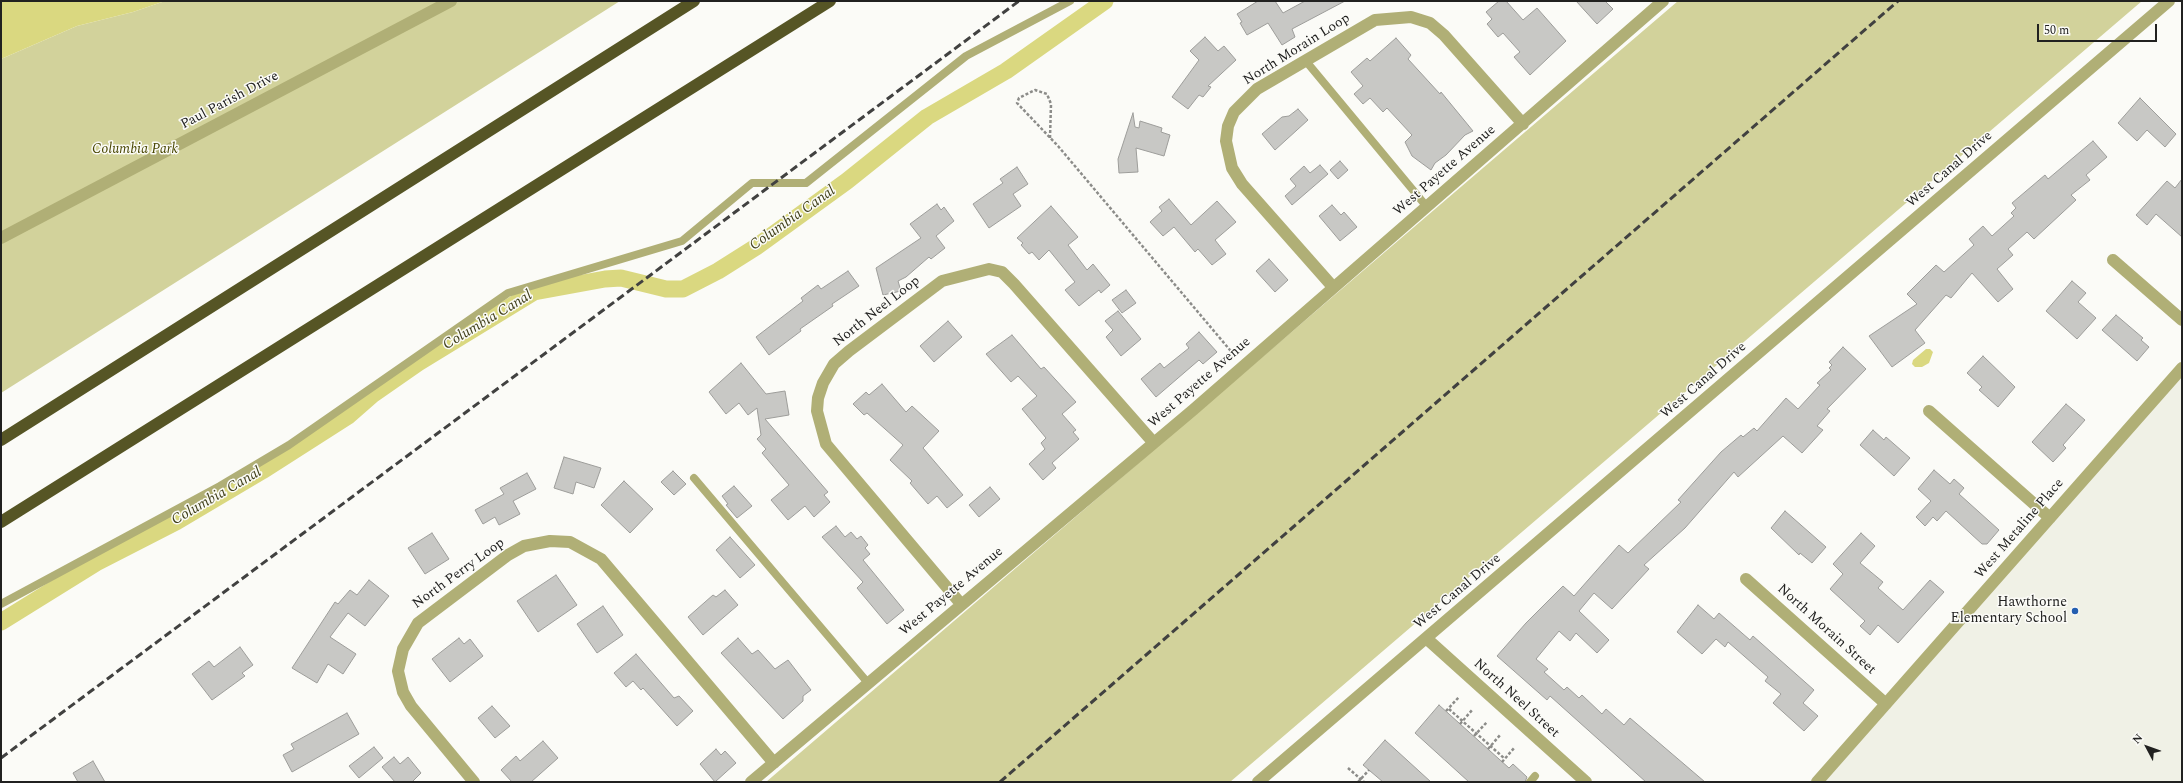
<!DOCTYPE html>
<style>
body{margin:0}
#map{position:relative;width:2183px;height:783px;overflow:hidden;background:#fbfbf7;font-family:Spectral,serif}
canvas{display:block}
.frame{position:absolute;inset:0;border:2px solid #212120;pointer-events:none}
.north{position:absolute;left:2127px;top:727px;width:40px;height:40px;-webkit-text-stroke:3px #fbfbf7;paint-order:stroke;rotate:311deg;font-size:11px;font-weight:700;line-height:16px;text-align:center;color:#212120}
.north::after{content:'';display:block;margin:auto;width:14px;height:18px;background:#212120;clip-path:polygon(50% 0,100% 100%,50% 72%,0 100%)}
.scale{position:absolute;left:2037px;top:24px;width:120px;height:18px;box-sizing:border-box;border:2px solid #212120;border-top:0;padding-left:5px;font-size:12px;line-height:14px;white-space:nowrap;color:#212120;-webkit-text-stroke:3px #fbfbf7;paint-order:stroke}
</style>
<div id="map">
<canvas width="2183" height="783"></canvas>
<div class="frame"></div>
<div class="north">N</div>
<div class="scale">50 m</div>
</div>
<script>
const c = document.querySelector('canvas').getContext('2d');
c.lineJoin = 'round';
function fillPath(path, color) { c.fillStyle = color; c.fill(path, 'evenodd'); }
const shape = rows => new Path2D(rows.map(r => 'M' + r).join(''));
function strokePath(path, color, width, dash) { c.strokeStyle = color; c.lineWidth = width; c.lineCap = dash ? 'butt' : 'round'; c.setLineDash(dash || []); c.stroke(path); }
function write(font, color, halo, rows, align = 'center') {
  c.font = font + ' Spectral,serif'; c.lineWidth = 3; c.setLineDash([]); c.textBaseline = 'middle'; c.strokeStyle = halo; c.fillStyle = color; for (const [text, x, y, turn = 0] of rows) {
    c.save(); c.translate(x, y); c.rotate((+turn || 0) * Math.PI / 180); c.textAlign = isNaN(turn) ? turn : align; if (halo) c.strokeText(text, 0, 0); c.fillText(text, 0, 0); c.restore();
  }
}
const built = shape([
 [2182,368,2182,782,1817,782]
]);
const green = shape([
 [165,1,620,1,1,393,1,59,77,26,133,12],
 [1678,1,2142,1,1230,782,766,782]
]);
const water = shape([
 [1,1,165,1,133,12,77,26,1,59],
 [1926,349,1930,349,1933,352,1929,363,1922,367,1915,367,1912,364,1913,360]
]);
const canal = shape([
 [1,622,96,563,176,522,262,471,348,416,372,395,418,363,534,292,605,279,621,278,666,289,683,289,718,271,756,247,847,181,927,117,1006,71,1105,1]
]);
const building = shape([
 [1258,1,1275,1,1283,13,1305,1,1345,1,1292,29,1295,37,1282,45,1268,23,1247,35,1240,23,1242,22,1237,14,1258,1],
 [1499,1,1506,1,1523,20,1537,8,1566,41,1530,75,1514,57,1520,52,1503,33,1498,37,1487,24,1492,19,1486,12,1499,1],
 [1576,1,1605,1,1613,9,1597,24,1576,1],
 [1205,37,1218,51,1224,46,1236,60,1208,86,1211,87,1203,97,1199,95,1188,109,1172,97,1199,60,1190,51,1205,37],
 [1396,38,1411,55,1408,59,1440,94,1441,92,1473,131,1465,135,1446,155,1435,163,1431,170,1412,156,1405,142,1412,135,1387,108,1383,112,1370,98,1363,104,1354,94,1363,86,1351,72,1367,58,1370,61,1396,38],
 [2140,98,2176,134,2165,147,2147,130,2137,141,2118,123,2140,98],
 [1298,109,1308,120,1275,150,1262,134,1282,117,1289,116,1298,109],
 [1133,113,1135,127,1139,128,1140,121,1162,128,1161,132,1170,135,1164,156,1136,148,1138,172,1119,173,1118,159,1133,113],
 [2093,141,2107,157,2086,175,2090,180,2071,195,2076,200,2034,239,2027,232,2008,249,2013,255,1997,269,2013,289,1998,302,1972,273,1951,298,1946,295,1915,330,1925,343,1892,367,1869,336,1917,304,1907,294,1936,265,1944,272,1974,245,1969,239,1983,226,1992,236,2014,216,2011,213,2016,208,2012,203,2045,175,2048,179,2093,141],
 [1340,161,1348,170,1338,179,1330,170,1340,161],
 [1320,165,1328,174,1292,205,1285,196,1296,186,1290,179,1304,166,1310,173,1320,165],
 [1017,167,1028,184,1013,194,1021,206,989,228,973,204,1003,183,1000,179,1017,167],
 [2182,179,2182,237,2156,214,2147,225,2136,215,2167,181,2175,188,2182,179],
 [1169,199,1191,225,1217,201,1236,222,1215,240,1226,254,1212,265,1198,249,1195,252,1174,227,1163,236,1150,222,1162,211,1159,207,1169,199],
 [937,204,941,210,944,207,954,221,936,236,945,248,931,259,929,257,906,277,898,281,901,291,883,295,876,268,921,238,910,224,937,204],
 [1332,205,1341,215,1344,212,1357,227,1340,241,1319,216,1332,205],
 [1051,206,1078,237,1068,245,1087,270,1093,264,1110,285,1101,293,1099,290,1079,306,1065,290,1075,282,1049,250,1039,260,1032,252,1029,254,1021,245,1023,243,1017,238,1051,206],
 [1269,259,1288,280,1275,292,1256,271,1269,259],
 [848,271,859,286,832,304,833,306,800,329,801,331,769,355,756,337,803,301,801,298,818,285,821,289,848,271],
 [2072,281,2086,293,2078,302,2096,318,2077,339,2046,311,2072,281],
 [1126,290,1136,303,1122,313,1112,300,1126,290],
 [1118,311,1141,339,1121,356,1106,337,1113,330,1105,321,1118,311],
 [2116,315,2143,338,2141,340,2149,347,2137,361,2102,330,2116,315],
 [948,321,962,337,934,362,920,346,948,321],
 [1199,332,1217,352,1203,364,1199,360,1156,397,1141,379,1160,363,1164,368,1189,348,1186,344,1199,332],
 [1012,335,1041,369,1044,367,1076,402,1062,414,1076,430,1073,432,1079,439,1052,463,1056,468,1043,480,1029,464,1045,449,1041,443,1046,438,1022,409,1037,396,1018,376,1011,382,986,354,1012,335],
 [1843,347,1866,369,1827,409,1830,411,1817,426,1823,430,1802,453,1783,436,1738,477,1734,472,1685,528,1644,565,1649,569,1612,609,1594,593,1579,611,1609,640,1597,653,1576,633,1570,641,1559,631,1536,659,1548,669,1544,672,1564,690,1567,687,1579,698,1582,695,1602,714,1606,709,1624,725,1630,718,1705,782,1646,782,1550,696,1547,700,1497,656,1526,623,1563,586,1574,596,1619,545,1628,553,1681,502,1678,500,1721,452,1741,435,1743,437,1754,428,1757,431,1786,398,1798,409,1820,385,1817,383,1831,370,1829,368,1832,365,1829,362,1843,347],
 [1983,356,2015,387,1998,407,1979,390,1982,387,1967,373,1983,356],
 [741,363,766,394,785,391,789,415,765,419,828,492,824,495,830,502,814,517,805,506,788,520,771,500,789,485,762,453,766,449,757,439,761,435,757,408,748,415,739,403,726,414,709,392,741,363],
 [882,384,906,412,912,406,939,431,923,448,963,495,947,508,937,496,928,504,910,483,912,481,890,460,903,445,867,413,864,415,853,404,866,392,869,395,882,384],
 [2066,404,2085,420,2063,445,2066,448,2053,462,2032,442,2066,404],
 [1873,430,1884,440,1886,437,1910,458,1894,476,1860,445,1873,430],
 [564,457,601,468,594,488,576,482,573,494,554,488,564,457],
 [1934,470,1950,484,1954,479,1964,488,1959,494,1999,530,1987,544,1982,544,1946,511,1937,521,1933,517,1925,526,1916,517,1931,501,1918,489,1934,470],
 [673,471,686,484,674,495,661,482,673,471],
 [527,473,536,489,513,501,520,514,499,525,495,517,483,524,475,510,504,494,500,488,527,473],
 [624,481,653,509,630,533,601,505,624,481],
 [734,486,752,506,737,518,726,505,728,504,722,496,734,486],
 [990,487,1000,499,979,517,969,505,990,487],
 [1785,511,1826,547,1812,563,1800,553,1799,555,1771,528,1785,511],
 [836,526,845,537,851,532,857,539,861,536,868,545,865,548,870,554,863,560,904,610,887,624,857,588,863,582,822,537,836,526],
 [432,533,449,559,425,574,408,548,432,533],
 [1861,533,1875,546,1860,563,1883,582,1878,588,1903,610,1930,580,1944,592,1898,643,1878,625,1870,635,1860,626,1865,621,1830,589,1843,574,1833,564,1861,533],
 [730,537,755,565,740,578,716,550,730,537],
 [556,575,577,605,538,632,517,601,556,575],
 [369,580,389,596,365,626,348,613,330,637,356,654,343,674,328,664,317,683,292,668,335,602,338,604,350,590,357,595,369,580],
 [725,590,738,605,703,635,688,617,713,595,716,597,725,590],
 [1698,605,1714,619,1719,613,1750,640,1753,636,1814,690,1803,703,1818,716,1804,731,1773,703,1781,694,1765,681,1768,677,1728,642,1725,647,1716,639,1702,654,1677,632,1698,605],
 [603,606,623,635,597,653,577,624,603,606],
 [459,638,464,644,470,639,483,656,450,682,432,659,459,638],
 [738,638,752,654,758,650,775,669,788,660,811,690,803,696,803,701,783,719,721,653,738,638],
 [240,647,253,665,242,673,245,676,212,700,192,674,209,661,214,667,240,647],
 [636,654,674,698,679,696,693,711,677,726,643,688,641,690,633,681,626,687,614,673,636,654],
 [1439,705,1509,768,1513,764,1527,777,1525,782,1469,782,1415,733,1439,705],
 [492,706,510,726,495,738,478,718,492,706],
 [347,713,359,734,292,772,283,755,294,749,291,744,347,713],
 [1385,740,1431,782,1383,782,1363,765,1385,740],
 [543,741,558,758,531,782,512,782,501,770,516,756,520,761,543,741],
 [374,747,383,758,359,778,349,766,374,747],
 [716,749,721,755,725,751,736,763,715,782,700,764,716,749],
 [394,757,400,764,408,757,421,773,412,782,395,782,382,767,394,757],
 [93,761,105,782,78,782,73,773,93,761]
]);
const path = shape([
 [1050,138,1051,104,1047,94,1035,90,1019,98,1017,103,1058,146,1235,356],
 [1449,709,1505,759],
 [1446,711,1459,697],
 [1460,724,1473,709],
 [1474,736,1487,722],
 [1488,749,1501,734],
 [1502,762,1515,747],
 [1348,768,1364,782],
 [1358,782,1369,770]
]);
const service = shape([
 [1305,60,1427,207],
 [694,478,868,683],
 [1,604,220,486,289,445,508,293,682,241,752,183,806,183,966,56,1070,1],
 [1530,782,1535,776]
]);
const minor = shape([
 [2113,260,2182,320],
 [1333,287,1242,184,1232,168,1226,141,1228,126,1234,112,1257,89,1375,20,1411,17,1430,23,1444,35,1523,124],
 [1929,411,2050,518],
 [1746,579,1886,704],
 [961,604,826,444,817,411,818,398,823,383,834,364,849,351,942,281,989,269,1002,272,1014,284,1153,442],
 [474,782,411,706,403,692,398,671,403,649,418,623,508,555,524,546,550,541,570,542,601,559,774,763],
 [751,782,1193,410,1663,1],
 [1817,782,2182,368]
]);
const tertiary = shape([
 [1,238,451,1],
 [1426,638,1586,782],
 [1258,782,2169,1]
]);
const motorway = shape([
 [1,440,694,1],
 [1,522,830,1]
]);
const rail = shape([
 [1,758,1019,1],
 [1000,782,1898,1]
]);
const markers = [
 [2075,611,4,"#235eb0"]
];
const streetNames = [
 ["North Morain Loop",1297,50,-32],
 ["Paul Parish Drive",230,101,-28],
 ["West Canal Drive",1950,170,-41],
 ["West Payette Avenue",1445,171,-41],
 ["North Neel Loop",877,312,-38],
 ["West Canal Drive",1704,381,-41],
 ["West Payette Avenue",1200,383,-41],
 ["West Metaline Place",2020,529,-49],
 ["North Perry Loop",459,574,-36],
 ["West Payette Avenue",952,592,-40],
 ["West Canal Drive",1458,592,-40],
 ["North Morain Street",1826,630,42],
 ["North Neel Street",1516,699,42]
];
const parkNames = [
 ["Columbia Park",135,150]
];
const poiNames = [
 ["Hawthorne",2067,603],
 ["Elementary School",2067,619]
];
const waterNames = [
 ["Columbia Canal",793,219,-35],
 ["Columbia Canal",488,321,-31],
 ["Columbia Canal",217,497,-30]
];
fillPath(built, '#f0f1e6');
fillPath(green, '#d2d29b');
fillPath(water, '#dad880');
strokePath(canal, '#dad880', 17);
fillPath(building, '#c8c8c5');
strokePath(building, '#9d9d9a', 1);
strokePath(path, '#8c8c89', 2.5, [3, 2]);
strokePath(service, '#b0af76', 8);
strokePath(minor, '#b0af76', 12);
strokePath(tertiary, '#b0af76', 12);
strokePath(motorway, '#565525', 12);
strokePath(rail, '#414140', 3, [8, 4]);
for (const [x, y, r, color] of markers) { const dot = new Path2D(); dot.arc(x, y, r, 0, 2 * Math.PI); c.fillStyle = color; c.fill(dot); strokePath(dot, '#fbfbf7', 1.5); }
write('14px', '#212120', '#fbfbf7', streetNames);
write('italic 14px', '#484600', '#fbfbf7', parkNames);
write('14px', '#212120', '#fbfbf7', poiNames, 'right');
write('italic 15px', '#41401a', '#fbfbf7', waterNames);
</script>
